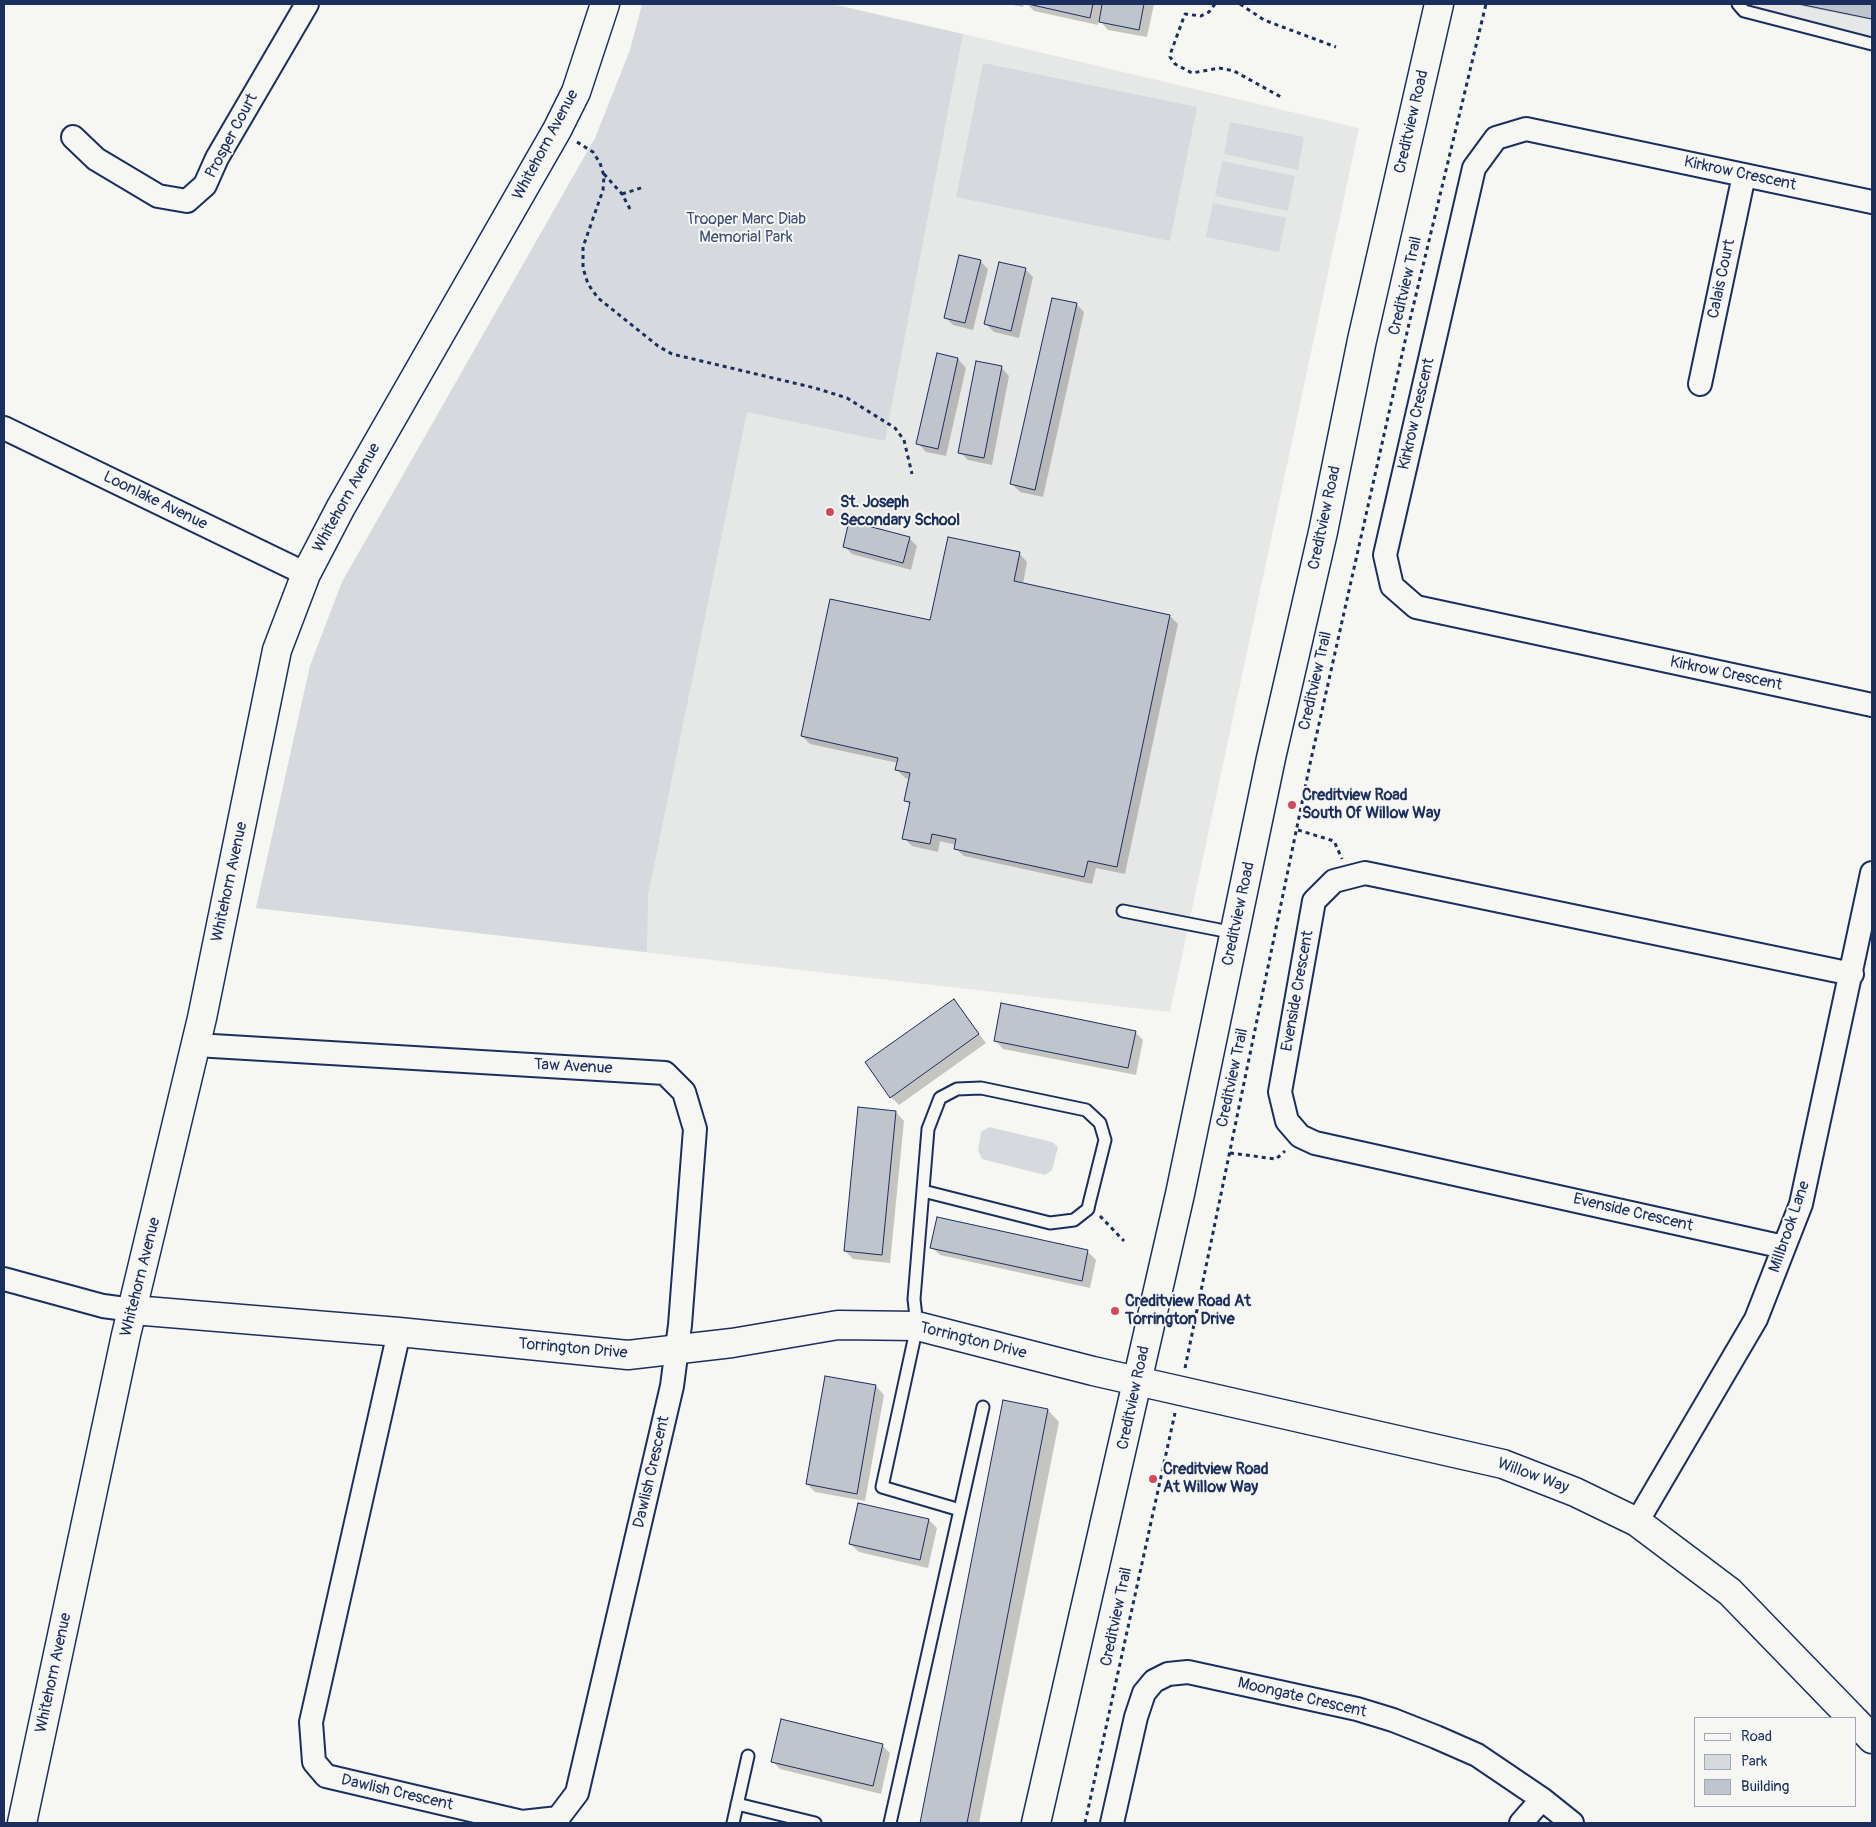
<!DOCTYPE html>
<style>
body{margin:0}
#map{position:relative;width:1876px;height:1827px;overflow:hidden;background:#f6f6f2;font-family:Pangolin,sans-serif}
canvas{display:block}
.frame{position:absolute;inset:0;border:5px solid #1b2f5e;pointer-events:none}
.legend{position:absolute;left:1694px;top:1717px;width:162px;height:90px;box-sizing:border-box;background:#f6f6f2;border:1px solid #9ea6b7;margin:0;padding:6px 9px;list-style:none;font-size:15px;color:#1b2f5e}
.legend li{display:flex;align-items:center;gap:10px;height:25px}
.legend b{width:25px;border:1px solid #9ea6b7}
</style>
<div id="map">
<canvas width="1876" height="1827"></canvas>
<div class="frame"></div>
<ul class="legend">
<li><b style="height:6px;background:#f6f6f2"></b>Road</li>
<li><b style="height:14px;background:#d6d9dd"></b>Park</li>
<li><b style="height:14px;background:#c0c4cd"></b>Building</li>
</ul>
</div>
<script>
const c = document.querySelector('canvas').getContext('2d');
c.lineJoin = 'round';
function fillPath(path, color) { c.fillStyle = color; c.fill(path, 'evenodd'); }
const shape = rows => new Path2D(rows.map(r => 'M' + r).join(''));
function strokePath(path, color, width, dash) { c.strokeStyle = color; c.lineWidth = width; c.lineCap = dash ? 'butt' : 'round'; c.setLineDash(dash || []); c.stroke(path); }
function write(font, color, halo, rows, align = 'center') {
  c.font = font + ' Pangolin,sans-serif'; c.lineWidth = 4; c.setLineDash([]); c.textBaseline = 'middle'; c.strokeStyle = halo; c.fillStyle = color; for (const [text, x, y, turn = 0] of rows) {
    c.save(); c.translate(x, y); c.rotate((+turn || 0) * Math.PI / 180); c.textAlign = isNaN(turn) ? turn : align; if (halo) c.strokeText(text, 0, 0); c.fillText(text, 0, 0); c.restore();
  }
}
const built = shape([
 [1738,4,1872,4,1872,44],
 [963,34,1359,128,1170,1012,256,908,310,666,342,582,488,329,885,441]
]);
const green = shape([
 [642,4,832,4,963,34,885,441,747,412,648,895,647,952,256,908,310,666,342,582,595,138,630,50],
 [983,63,1197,107,1170,241,956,197],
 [1230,122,1304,137,1298,170,1224,154],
 [1222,161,1295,176,1288,211,1215,196],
 [1213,203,1286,218,1279,252,1206,237],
 [989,1127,1052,1142,1058,1147,1052,1170,1045,1175,982,1159,978,1150,981,1132]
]);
const shadow = shape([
 [1008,4,1024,4,1023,7],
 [1027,4,1154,4,1147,37,1108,30,1099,20,1098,25,1034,11],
 [1793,4,1872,4,1872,20],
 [980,261,988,269,973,330,953,325,945,317],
 [1025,269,1033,277,1019,338,994,332,986,324],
 [1076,304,1084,312,1043,497,1020,492,1012,484],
 [938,355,958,359,966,368,946,456,926,452,918,443],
 [1001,367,1009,376,992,465,968,460,960,452],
 [909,538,917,546,911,570,852,554,844,546],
 [1019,553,1027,562,1023,584,1170,616,1178,624,1125,874,1096,868,1092,884,964,856,955,848,956,845,940,841,938,852,912,846,904,838,910,805,905,800,910,779,905,778,897,770,898,763,810,744,802,736,931,622],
 [954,1001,986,1043,899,1105,891,1097],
 [1135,1032,1143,1040,1136,1075,1003,1049,995,1040],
 [896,1112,904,1121,890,1263,853,1259,845,1251],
 [938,1218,1088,1252,1096,1260,1090,1288,940,1255,931,1247],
 [876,1386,884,1395,865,1501,815,1492,807,1484],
 [1004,1402,1048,1410,1059,1422,979,1823,921,1823],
 [859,1504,929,1520,937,1528,928,1568,859,1552,850,1544],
 [882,1745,890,1753,881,1794,780,1769,772,1761]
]);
const building = shape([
 [1028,4,1093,4,1090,18,1028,4],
 [1102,4,1144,4,1139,30,1099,22,1102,4],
 [1799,4,1872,4,1872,19,1799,4],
 [959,255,981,260,965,323,944,318,959,255],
 [999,262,1026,268,1011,331,984,324,999,262],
 [1052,298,1077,303,1035,490,1010,484,1052,298],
 [937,353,958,358,938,449,916,444,937,353],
 [976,361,1002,366,984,458,958,453,976,361],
 [849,521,910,537,903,563,843,547,849,521],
 [948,537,1020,552,1014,581,1170,615,1117,867,1088,861,1084,877,954,849,956,839,932,834,930,844,902,839,910,802,904,801,910,773,895,770,898,758,801,736,830,599,930,620,948,537],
 [954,999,979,1034,890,1098,865,1062,954,999],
 [1001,1003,1136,1031,1128,1068,994,1041,1001,1003],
 [858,1107,896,1111,882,1255,844,1251,858,1107],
 [937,1217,1088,1250,1082,1281,930,1248,937,1217],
 [825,1376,876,1385,857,1494,806,1484,825,1376],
 [1003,1400,1048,1409,967,1823,920,1823,1003,1400],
 [858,1503,929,1519,920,1560,849,1544,858,1503],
 [781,1719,883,1744,873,1786,771,1762,781,1719]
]);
const path = shape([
 [1215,4,1209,12,1201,16,1185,14,1171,52,1170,57,1175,64,1192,73,1219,68,1234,71,1281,97],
 [1240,4,1264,20,1336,47],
 [577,142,593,152,600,163,604,176,603,190,583,247,583,268,588,284,598,298,658,346,672,354,815,388,847,398,895,428,904,440,912,474],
 [604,174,622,194,630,209],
 [622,194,644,187],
 [1298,830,1334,841,1342,859],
 [1230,1153,1276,1159,1285,1151],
 [1100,1216,1124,1241],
 [1185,1368,1310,764,1408,328,1486,4],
 [1085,1823,1175,1413]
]);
const lane = shape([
 [1738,4,1744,11,1872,44],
 [1123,911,1235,933],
 [923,1191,1050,1223,1074,1220,1088,1209,1089,1204,1105,1140,1100,1123,1086,1110,981,1088,957,1089,940,1098,928,1129,914,1299,917,1326,882,1487,960,1510],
 [737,1804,815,1823],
 [733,1823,748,1756],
 [890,1823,983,1407]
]);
const street = shape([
 [73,137,96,159,158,196,187,201,205,185,217,158,307,4],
 [1872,202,1526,129,1496,138,1474,168,1385,555,1392,586,1416,607,1872,705],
 [1700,384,1744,175],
 [4,428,306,574],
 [196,1045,665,1073,684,1092,695,1129,680,1325,672,1386,577,1793,558,1818,522,1822,326,1776,314,1762,311,1722,399,1332],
 [1784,1247,1315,1143,1300,1136,1287,1121,1280,1092,1314,901,1334,881,1365,873,1852,974],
 [4,1279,103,1306,133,1310],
 [1637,1522,1756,1319,1801,1204,1872,873],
 [1112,1823,1136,1717,1144,1693,1154,1681,1168,1674,1188,1672,1357,1709,1393,1720,1436,1737,1477,1755,1542,1799,1572,1823],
 [1521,1823,1542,1799]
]);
const secondary = shape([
 [133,1310,399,1332,628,1355,732,1343,838,1325,917,1326,1093,1371,1503,1464,1575,1492,1637,1522,1730,1592,1852,1718],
 [1855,1721,1872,1739],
 [22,1823,126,1335,202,1018,277,650,306,574,341,507,557,130,576,92,605,4],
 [1036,1823,1180,1194,1271,758,1323,532,1362,340,1439,4]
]);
const markers = [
 [830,512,5,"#d1495b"],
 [1292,805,5,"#d1495b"],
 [1115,1311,5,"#d1495b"],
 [1153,1479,5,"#d1495b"]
];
const streetNames = [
 ["Creditview Road",1412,122,-77],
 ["Prosper Court",232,136,-62],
 ["Whitehorn Avenue",546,145,-62],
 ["Kirkrow Crescent",1740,174,12],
 ["Calais Court",1722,279,-78],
 ["Creditview Trail",1406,286,-77],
 ["Kirkrow Crescent",1417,414,-77],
 ["Whitehorn Avenue",347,498,-61],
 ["Loonlake Avenue",155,501,26],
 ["Creditview Road",1325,518,-78],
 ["Kirkrow Crescent",1726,674,12],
 ["Creditview Trail",1316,681,-77],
 ["Whitehorn Avenue",230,882,-78],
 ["Creditview Road",1239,914,-78],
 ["Evenside Crescent",1298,991,-80],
 ["Taw Avenue",573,1067,3],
 ["Creditview Trail",1233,1078,-78],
 ["Evenside Crescent",1633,1213,13],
 ["Millbrook Lane",1790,1227,-71],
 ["Whitehorn Avenue",141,1277,-76],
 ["Torrington Drive",973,1341,14],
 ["Torrington Drive",573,1349,5],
 ["Creditview Road",1134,1398,-78],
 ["Dawlish Crescent",652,1472,-77],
 ["Willow Way",1533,1476,20],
 ["Creditview Trail",1117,1617,-78],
 ["Whitehorn Avenue",54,1673,-78],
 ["Moongate Crescent",1302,1698,13],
 ["Dawlish Crescent",397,1793,13]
];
const parkNames = [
 ["Trooper Marc Diab",746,220],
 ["Memorial Park",746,238]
];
const poiNames = [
 ["St. Joseph",840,503],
 ["Secondary School",840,521],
 ["Creditview Road",1302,796],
 ["South Of Willow Way",1302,814],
 ["Creditview Road At",1125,1302],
 ["Torrington Drive",1125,1320],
 ["Creditview Road",1163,1470],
 ["At Willow Way",1163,1488]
];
fillPath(built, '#e6e7e7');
fillPath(green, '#d6d9dd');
fillPath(shadow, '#0003');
fillPath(building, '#c0c4cd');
strokePath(building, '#1b2f5e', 1);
strokePath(lane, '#1b2f5e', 15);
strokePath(street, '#1b2f5e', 26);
strokePath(secondary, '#1b2f5e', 31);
strokePath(path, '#1b2f5e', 3, [4, 4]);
strokePath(lane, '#f6f6f2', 11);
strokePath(street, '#f6f6f2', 22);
strokePath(secondary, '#f6f6f2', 28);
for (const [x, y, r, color] of markers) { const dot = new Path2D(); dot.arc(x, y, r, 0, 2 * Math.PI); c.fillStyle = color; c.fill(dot); strokePath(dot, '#f6f6f2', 2); }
write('16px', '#1b2f5e', '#f6f6f2', streetNames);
write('16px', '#405177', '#f6f6f2', parkNames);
write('bold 16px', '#1b2f5e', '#f6f6f2', poiNames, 'left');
</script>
